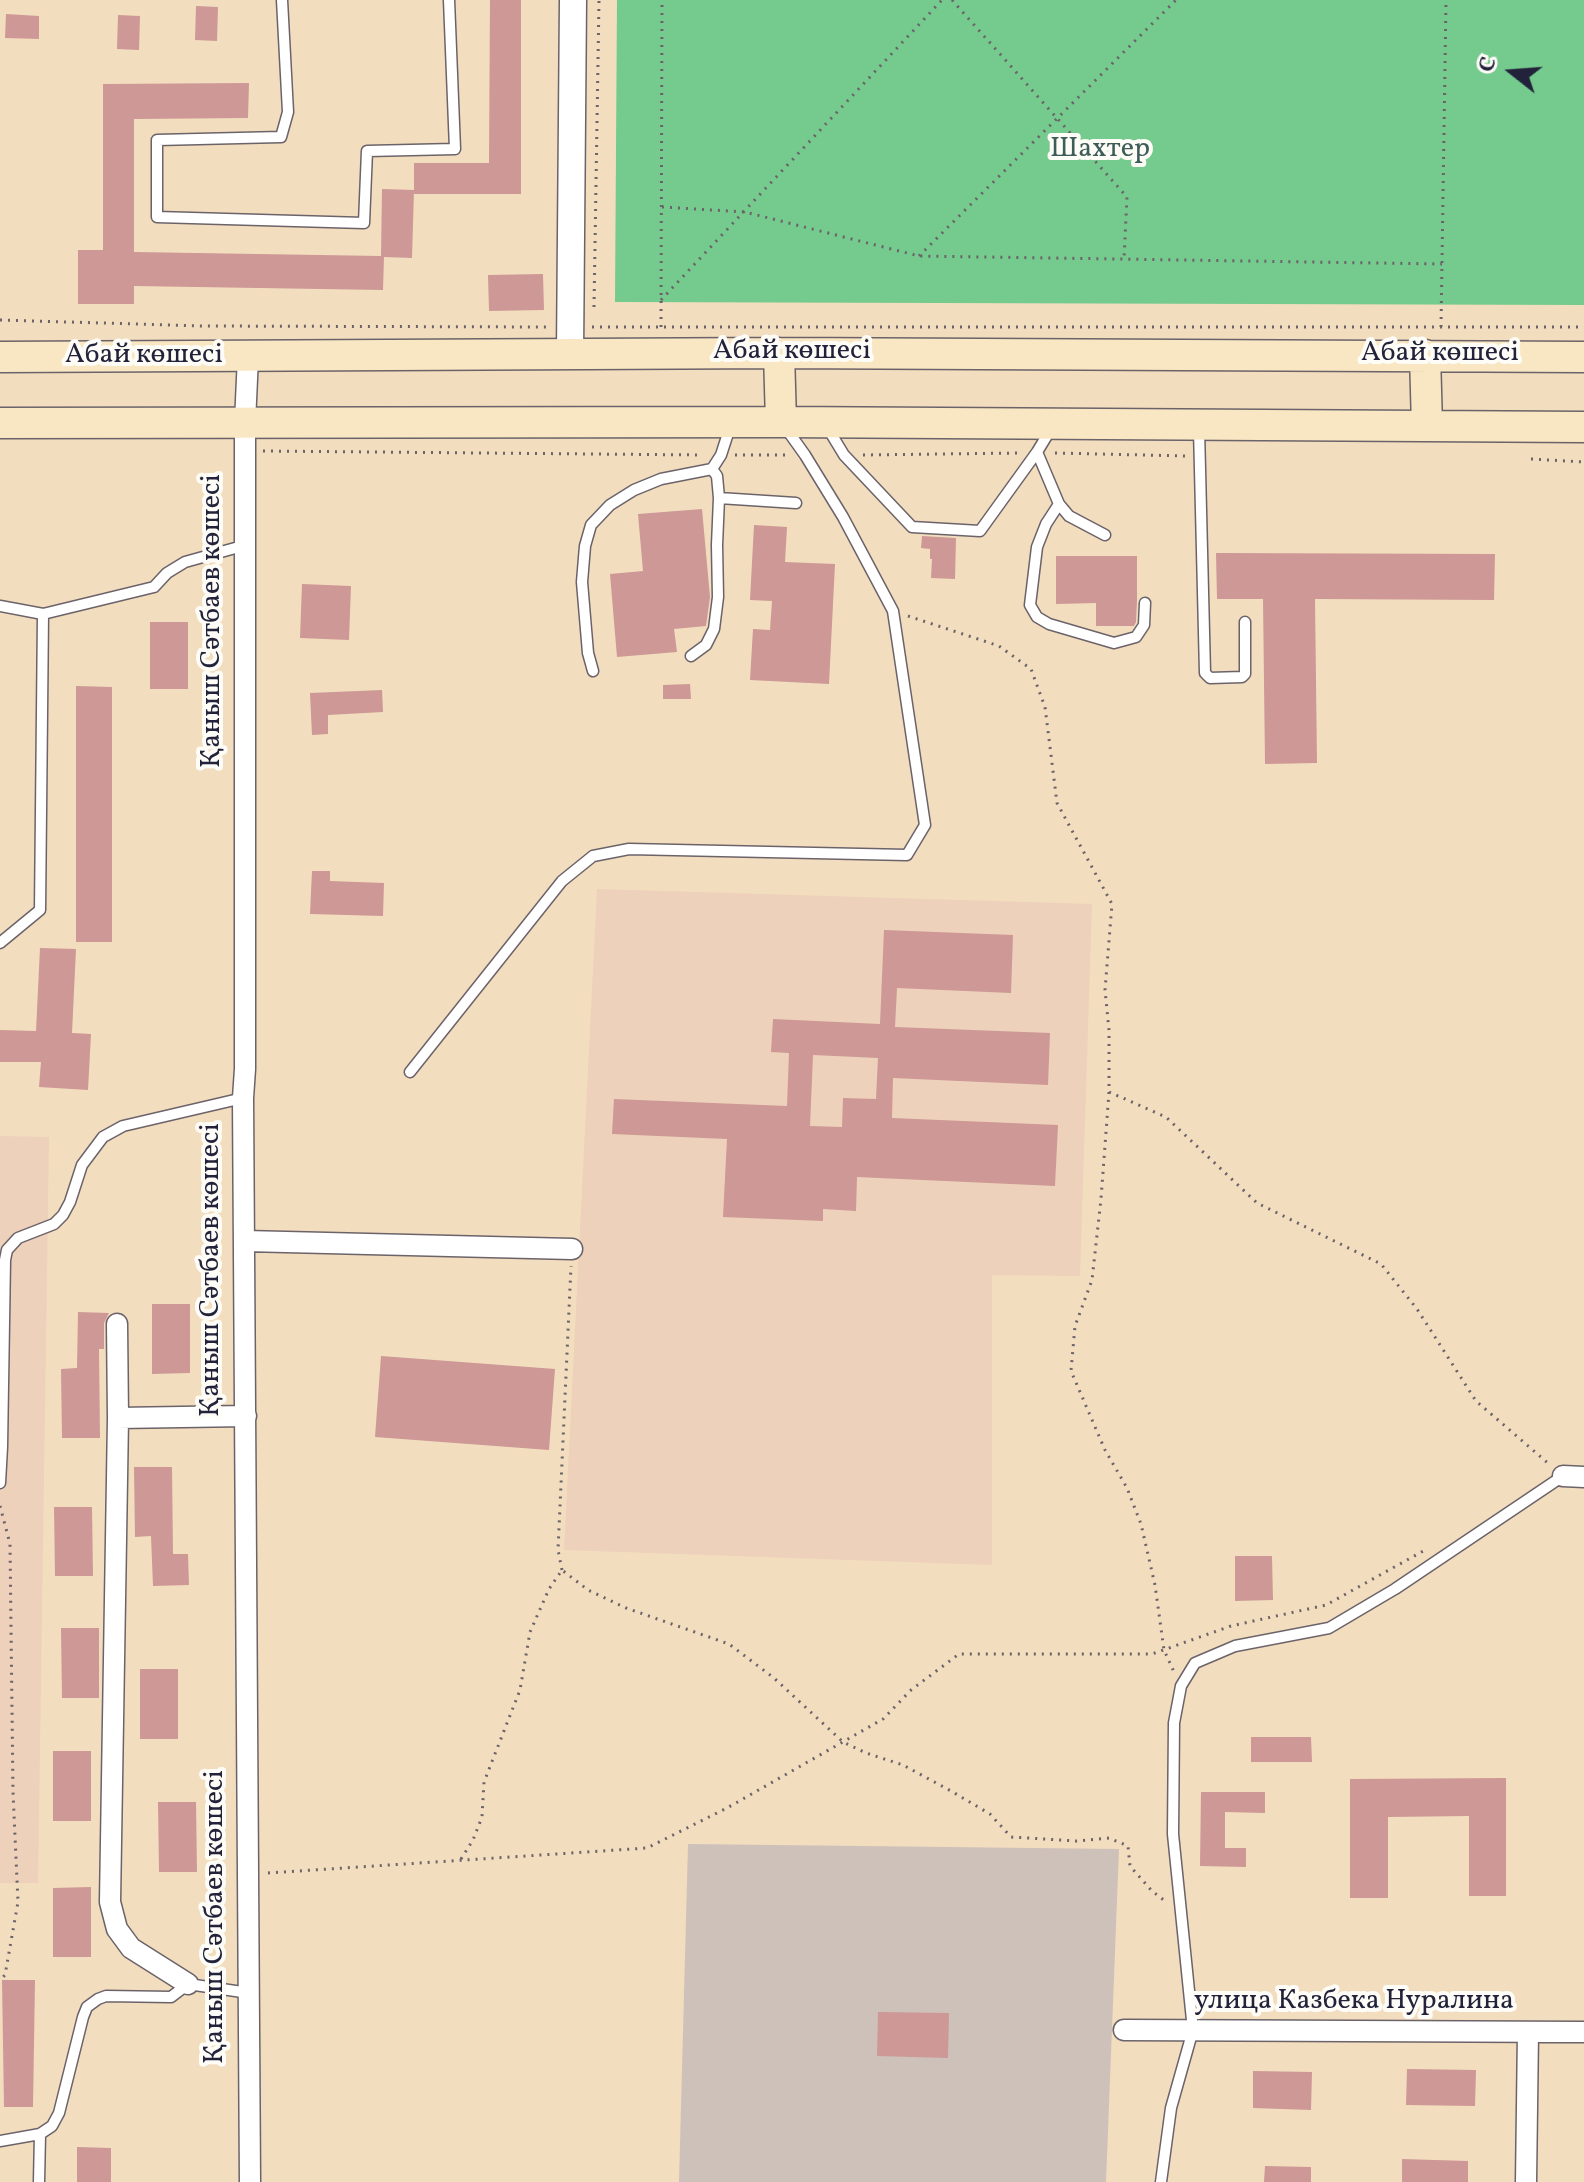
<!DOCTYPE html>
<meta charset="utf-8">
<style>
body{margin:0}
#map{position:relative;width:1584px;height:2182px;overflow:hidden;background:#f3ddbf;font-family:Vollkorn,serif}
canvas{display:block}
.north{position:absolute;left:1472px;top:32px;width:80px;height:80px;-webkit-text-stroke:6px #fdfcf7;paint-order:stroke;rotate:287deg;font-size:22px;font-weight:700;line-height:32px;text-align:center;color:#22223b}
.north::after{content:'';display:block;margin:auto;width:28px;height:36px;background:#22223b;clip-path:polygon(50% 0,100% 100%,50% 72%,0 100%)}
</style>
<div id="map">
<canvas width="1584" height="2182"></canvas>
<div class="north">С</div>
</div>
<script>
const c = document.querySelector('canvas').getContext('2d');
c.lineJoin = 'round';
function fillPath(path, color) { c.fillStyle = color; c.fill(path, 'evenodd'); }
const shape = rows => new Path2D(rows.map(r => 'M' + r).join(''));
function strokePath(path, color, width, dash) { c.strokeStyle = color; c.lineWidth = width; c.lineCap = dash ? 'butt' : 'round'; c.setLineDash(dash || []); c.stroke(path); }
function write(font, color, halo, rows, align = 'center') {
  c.font = font + ' Vollkorn,serif'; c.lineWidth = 8; c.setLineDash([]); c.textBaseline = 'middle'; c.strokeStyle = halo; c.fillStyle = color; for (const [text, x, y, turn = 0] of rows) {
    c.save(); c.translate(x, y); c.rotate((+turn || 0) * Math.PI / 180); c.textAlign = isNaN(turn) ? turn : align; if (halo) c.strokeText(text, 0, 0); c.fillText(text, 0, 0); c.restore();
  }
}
const built = shape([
 [597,889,1092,904,1080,1276,992,1275,992,1565,564,1550],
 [0,1136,49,1137,38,1883,0,1883]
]);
const industrial = shape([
 [688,1844,1119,1849,1106,2182,679,2182]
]);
const green = shape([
 [617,0,1584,0,1584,305,615,302]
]);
const building = shape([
 [490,0,521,0,521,194,414,194,414,163,489,163],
 [196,6,218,7,217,41,195,40],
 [6,14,39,16,39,39,5,38],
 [118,15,140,16,139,50,117,49],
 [249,83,248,118,134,119,134,252,381,256,382,189,414,190,412,258,384,257,383,290,134,286,134,304,78,304,78,250,103,250,103,84],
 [543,274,544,310,489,311,488,275],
 [702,509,710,597,706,626,674,629,677,652,617,657,610,574,643,571,638,514],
 [754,525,787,527,785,562,835,564,829,684,750,680,753,629,770,630,772,601,750,600],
 [922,536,956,538,955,579,931,578,932,559,930,559,930,549,921,548],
 [1216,553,1495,554,1494,600,1315,599,1317,763,1265,764,1263,599,1217,599],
 [1056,556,1137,556,1137,601,1136,622,1134,626,1096,626,1096,603,1056,604],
 [302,584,351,586,349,640,300,638],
 [150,622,188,622,188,689,150,689],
 [690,684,691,699,663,699,663,685],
 [76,686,112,687,112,942,76,942],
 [382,690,383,712,328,715,328,734,312,735,310,693],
 [312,871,330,871,330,881,384,883,383,916,310,914],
 [884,930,1013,935,1011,993,897,988,895,1027,1050,1033,1048,1085,893,1078,892,1118,1058,1125,1055,1186,857,1177,856,1211,823,1209,823,1221,723,1217,727,1139,612,1134,614,1099,787,1106,789,1053,771,1052,773,1019,880,1024],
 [813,1055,878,1058,876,1099,843,1098,842,1127,810,1126],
 [40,948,76,949,72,1033,91,1034,88,1090,39,1087,41,1062,0,1062,0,1030,36,1031],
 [152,1304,190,1304,190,1373,152,1374],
 [78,1312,109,1313,104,1323,104,1349,99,1349,100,1438,62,1438,61,1369,77,1368],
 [381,1356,555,1369,549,1450,375,1437],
 [134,1467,172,1467,173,1554,188,1554,189,1585,153,1586,151,1536,135,1537],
 [54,1507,92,1507,93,1576,55,1576],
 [1235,1556,1272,1556,1273,1600,1235,1601],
 [61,1628,99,1628,99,1698,62,1698],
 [140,1669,178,1669,178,1739,140,1739],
 [1251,1737,1311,1737,1312,1762,1251,1762],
 [53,1751,91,1751,91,1821,53,1821],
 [1506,1778,1506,1896,1469,1896,1469,1816,1388,1817,1388,1898,1350,1898,1350,1779],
 [1201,1792,1265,1792,1265,1813,1225,1812,1225,1848,1246,1848,1246,1867,1200,1866],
 [158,1802,196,1802,197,1872,159,1872],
 [91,1887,91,1957,53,1957,53,1888],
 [2,1980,35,1980,33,2107,4,2107],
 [878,2012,949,2013,948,2058,877,2056],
 [1407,2069,1476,2070,1475,2106,1406,2105],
 [1253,2071,1312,2072,1311,2110,1253,2108],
 [77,2147,111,2148,111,2182,77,2182],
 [1402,2159,1468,2161,1468,2182,1402,2182],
 [1265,2166,1311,2167,1311,2182,1264,2182]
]);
const path = shape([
 [952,0,1127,197,1124,259],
 [662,207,745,212,919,256,1442,264],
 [919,256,1176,0],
 [661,300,942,0],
 [594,307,599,0],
 [0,320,204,326,548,327],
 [592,327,1584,327],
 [661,327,662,0],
 [1441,327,1446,0],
 [263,451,703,455],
 [1055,453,1187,456],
 [735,455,787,455],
 [863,455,1019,453],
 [1531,459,1584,462],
 [908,616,999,646,1031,669,1045,707,1057,803,1112,904,1105,990,1109,1030,1109,1092,1166,1117,1257,1203,1381,1264,1417,1309,1476,1401,1549,1464],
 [1109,1092,1101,1199,1092,1280,1075,1326,1071,1371,1105,1450,1127,1488,1141,1524,1155,1585,1164,1650,1174,1672],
 [0,1506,10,1544,13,1792,18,1902,5,1975,0,1980],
 [562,1570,558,1550,571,1266],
 [461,1859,473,1840,482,1817,484,1782,520,1690,530,1632,549,1589,562,1570,588,1590,626,1608,729,1644,774,1678,843,1742,866,1753,903,1765,951,1791,990,1814,1011,1837,1077,1841,1109,1838,1128,1846,1130,1866,1152,1891,1165,1901],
 [268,1873,647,1848,727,1808,883,1719,911,1690,959,1654,1152,1654,1231,1626,1326,1605,1425,1550]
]);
const service = shape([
 [282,0,288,112,281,137,157,140,157,217,364,223,367,151,455,149,449,0],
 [827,427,844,455,912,527,980,531,1037,452,1051,429],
 [1199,429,1205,673,1210,678,1242,677,1245,674,1245,622],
 [1037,452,1059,504,1069,516,1105,535],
 [719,498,796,503],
 [1059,504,1046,524,1037,547,1030,605,1037,617,1049,624,1114,643,1136,637,1144,625,1145,603],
 [0,606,43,614,154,587,167,573,185,562,246,545],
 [691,656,706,645,714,629,718,597,717,545,719,498,717,476,712,469],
 [593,671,588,653,582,582,585,546,591,525,610,505,634,490,661,479,712,469,721,455,731,424],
 [0,943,40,910,43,614],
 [410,1072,562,881,593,856,629,849,907,855,925,825,893,611,843,517,805,455,785,427],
 [0,1483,2,1447,5,1260,7,1250,18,1238,54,1224,63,1215,70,1202,82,1165,103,1137,123,1126,243,1098],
 [0,2141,40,2134,52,2126,59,2113,83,2017,87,2007,98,1999,106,1996,171,1997,188,1984,249,1993],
 [39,2182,40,2134],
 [1161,2182,1171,2108,1193,2030,1173,1834,1174,1723,1181,1686,1195,1663,1235,1646,1329,1628,1395,1589,1563,1476]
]);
const minor = shape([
 [248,357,245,422,245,1069,243,1098,250,2182],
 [245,1241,572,1249],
 [117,1324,118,1418,110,1902,117,1929,131,1948,188,1984],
 [118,1418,246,1416],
 [1563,1476,1584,1477],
 [1124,2030,1584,2032],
 [1526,2182,1528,2032]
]);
const tertiary = shape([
 [570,353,573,0]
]);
const secondary = shape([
 [779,353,781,422],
 [1425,355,1427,426],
 [0,357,779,353,1584,357],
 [0,423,781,422,1584,427]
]);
const parkNames = [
 ["Шахтер",1100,151]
];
const streetNames = [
 ["Абай көшесі",792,353],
 ["Абай көшесі",1440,355],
 ["Абай көшесі",144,357],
 ["Қаныш Сәтбаев көшесі",214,621,-90],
 ["Қаныш Сәтбаев көшесі",213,1270,-90],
 ["Қаныш Сәтбаев көшесі",217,1917,-90],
 ["улица Казбека Нуралина",1354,2003]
];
fillPath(built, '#edd1ba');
fillPath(industrial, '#cec1ba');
fillPath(green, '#75ca8d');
fillPath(building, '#cd9895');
strokePath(service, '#6b6369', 13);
strokePath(minor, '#6b6369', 23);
strokePath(tertiary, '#6b6369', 29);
strokePath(secondary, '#6b6369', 33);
strokePath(path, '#6b6369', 3, [2, 6]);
strokePath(service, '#fff', 10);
strokePath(minor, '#fff', 20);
strokePath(tertiary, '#fff', 26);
strokePath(secondary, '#f9e7c3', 30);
write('28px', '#3f5d58', '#fdfcf7', parkNames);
write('28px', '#22223b', '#fdfcf7', streetNames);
</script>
